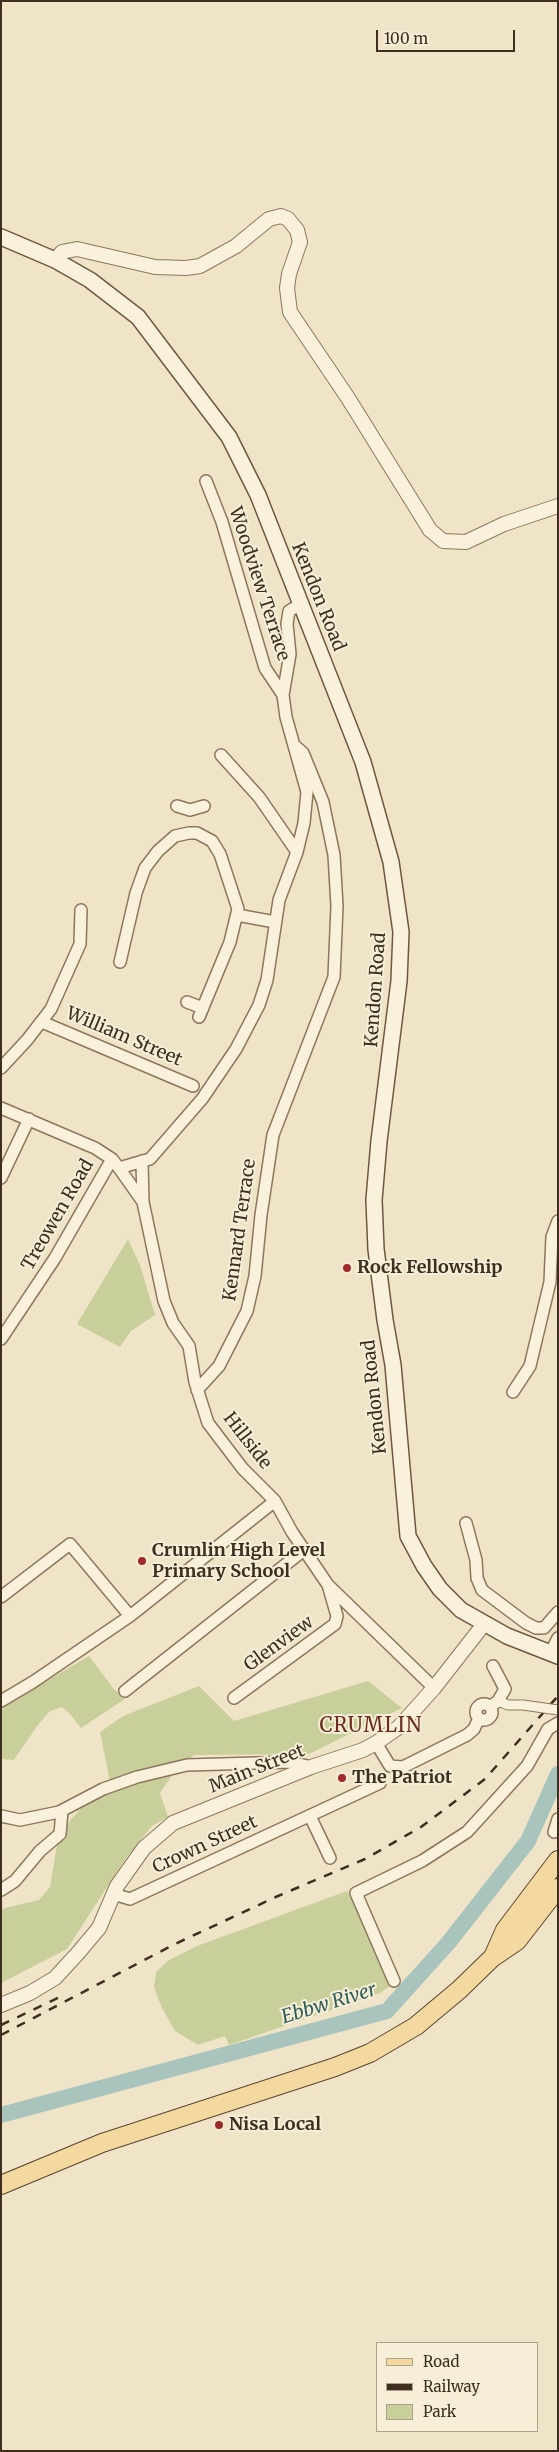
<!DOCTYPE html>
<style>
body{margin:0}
#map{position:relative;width:559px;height:2452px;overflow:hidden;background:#f0e4c8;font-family:Merriweather,serif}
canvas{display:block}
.frame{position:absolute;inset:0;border:2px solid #3d2e20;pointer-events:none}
.legend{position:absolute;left:376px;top:2342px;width:162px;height:90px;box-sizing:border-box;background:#f7eed8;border:1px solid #ada18e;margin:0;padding:6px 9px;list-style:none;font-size:15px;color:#3d2e20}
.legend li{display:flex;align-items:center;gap:10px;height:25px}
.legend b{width:25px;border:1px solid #ada18e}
.scale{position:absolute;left:376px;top:30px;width:139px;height:22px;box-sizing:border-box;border:2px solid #3d2e20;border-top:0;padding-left:6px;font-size:15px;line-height:18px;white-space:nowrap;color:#3d2e20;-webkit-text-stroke:4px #f7eed8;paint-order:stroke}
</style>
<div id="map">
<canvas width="559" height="2452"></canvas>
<div class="frame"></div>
<ul class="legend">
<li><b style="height:6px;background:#f3d9a0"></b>Road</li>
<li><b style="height:6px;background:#3d2e20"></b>Railway</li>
<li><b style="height:14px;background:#c9cf9b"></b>Park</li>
</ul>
<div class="scale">100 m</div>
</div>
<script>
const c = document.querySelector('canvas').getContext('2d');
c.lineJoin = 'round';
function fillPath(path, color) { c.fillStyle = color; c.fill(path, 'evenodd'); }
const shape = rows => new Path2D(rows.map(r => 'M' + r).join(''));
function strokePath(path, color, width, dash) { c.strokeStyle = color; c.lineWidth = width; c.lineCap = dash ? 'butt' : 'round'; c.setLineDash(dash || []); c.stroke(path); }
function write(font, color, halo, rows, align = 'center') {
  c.font = font + ' Merriweather,serif'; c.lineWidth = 4; c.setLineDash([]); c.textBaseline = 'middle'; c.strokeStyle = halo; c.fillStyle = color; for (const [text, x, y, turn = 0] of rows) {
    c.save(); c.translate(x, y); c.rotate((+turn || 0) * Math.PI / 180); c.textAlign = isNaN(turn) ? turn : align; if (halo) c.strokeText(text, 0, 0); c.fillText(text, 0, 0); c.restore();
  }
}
const green = shape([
 [128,1239,140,1265,155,1315,131,1331,120,1347,77,1324],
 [89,1656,114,1689,125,1699,81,1728,70,1714,62,1707,50,1711,37,1726,14,1760,1,1759,1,1708],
 [368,1681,402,1708,309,1754,194,1755,173,1774,160,1793,168,1817,152,1826,126,1858,67,1949,1,1983,1,1909,39,1900,50,1887,57,1845,69,1822,84,1805,112,1792,100,1732,123,1716,199,1686,234,1721],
 [347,1891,391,1972,390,1986,380,1993,229,2045,225,2036,198,2045,175,2031,162,2008,154,1987,156,1972,169,1960,197,1946]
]);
const river = shape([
 [1,2115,387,2011,449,1942,528,1841,558,1774]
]);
const pedestrian = shape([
 [498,1701,508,1705,523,1705]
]);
const minor = shape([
 [206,481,222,522,265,668,283,695],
 [221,755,259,797,297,852],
 [177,806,190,810,204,806],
 [237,915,275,922],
 [120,962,136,893,145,868,158,851,175,836,189,833,197,833,212,841,220,854,238,909,230,942,199,1017],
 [187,1002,203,1008],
 [42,1022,193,1086],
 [1,1068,27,1040,51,1009,80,944,81,910],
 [1,1108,95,1148,112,1159,119,1168,143,1202,164,1301,173,1323,189,1346,195,1382,208,1423,243,1469,275,1501,292,1532,328,1585,434,1688],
 [142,1161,143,1202],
 [119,1168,150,1159,202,1099,236,1049,259,1005,267,980,279,900,297,852,304,823,307,792,286,717,283,695,290,654,287,624,289,611,301,604],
 [1,1178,29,1119],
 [1,1339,55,1258,112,1159],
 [197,1390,219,1366,247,1311,255,1276,261,1215,273,1135,334,977,337,906,334,855,323,802,303,753,295,746],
 [513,1392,530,1366,550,1282,552,1237,558,1221],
 [466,1523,476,1560,477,1578,482,1590,526,1623,536,1628,544,1628,558,1612],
 [1,1597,70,1544,130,1616],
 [550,1653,558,1638],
 [125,1691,304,1550],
 [234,1698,335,1624,337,1616,328,1585],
 [1,1701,33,1682,130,1616,275,1501],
 '476 1712a8 8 0 1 1 16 0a8 8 0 1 1-16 0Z',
 [490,1707,498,1701,505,1689,493,1666],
 [376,1743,390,1766,403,1767,467,1735,474,1729,479,1718],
 [1,1816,20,1820,59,1812,103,1789,137,1777,187,1765,291,1762,311,1767],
 [310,1816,330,1858],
 [554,1832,558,1819],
 [1,1890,15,1881,40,1851,60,1834,62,1811],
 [113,1894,130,1899,380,1783],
 [394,1981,356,1893,422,1861,467,1832,527,1766,548,1729,558,1723]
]);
const tertiary = shape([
 [55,260,62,252,77,249,155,267,186,268,200,266,236,246,269,219,281,216,288,219,297,230,300,242,289,274,287,288,290,312,348,398,430,530,443,541,466,542,504,524,558,506],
 [1,2005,30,1993,55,1978,78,1953,99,1928,117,1886,144,1848,173,1823,311,1767,363,1750,376,1743,399,1727,434,1688,484,1624]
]);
const secondary = shape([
 [1,237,55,260,90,280,138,317,229,437,258,495,363,762,391,862,401,932,399,981,379,1141,374,1200,376,1249,385,1320,393,1365,408,1536,424,1566,440,1589,461,1610,507,1636,558,1656]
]);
const primary = shape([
 [493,1957,505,1930,558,1860],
 [1,2185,102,2143,335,2067,370,2053,416,2026,459,1990,492,1958,517,1941,558,1888]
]);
const rail = shape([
 [1,2025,62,1996],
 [1,2035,175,1944,278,1896,365,1859,421,1827,485,1779,558,1696]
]);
const pedestrianBridge = shape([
 [523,1705,558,1710]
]);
const markers = [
 [347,1268,5,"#9e2a2b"],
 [142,1561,5,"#9e2a2b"],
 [342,1778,5,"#9e2a2b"],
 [219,2125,5,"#9e2a2b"]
];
const streetNames = [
 ["Woodview Terrace",259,584,72],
 ["Kendon Road",318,597,68],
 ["Kendon Road",376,990,-86],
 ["William Street",124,1037,23],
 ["Treowen Road",58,1215,-60],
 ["Kennard Terrace",240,1230,-82],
 ["Kendon Road",375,1397,-96],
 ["Hillside",247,1441,52],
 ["Glenview",279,1644,-36],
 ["Main Street",257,1769,-22],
 ["Crown Street",205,1845,-25]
];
const poiNames = [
 ["Rock Fellowship",357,1268],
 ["Crumlin High Level",152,1551],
 ["Primary School",152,1572],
 ["The Patriot",352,1778],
 ["Nisa Local",229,2125]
];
const waterNames = [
 ["Ebbw River",329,2004,-17]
];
const quarterNames = [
 ["CRUMLIN",371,1726]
];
fillPath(green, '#c9cf9b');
strokePath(river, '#a9c4bc', 16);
strokePath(pedestrian, '#8d765c', 11);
strokePath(minor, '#8d765c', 14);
strokePath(tertiary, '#8d765c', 16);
strokePath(secondary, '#6f573f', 18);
strokePath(primary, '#5b4430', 20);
strokePath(pedestrian, '#faf1dc', 9);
strokePath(minor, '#faf1dc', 11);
strokePath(tertiary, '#faf1dc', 14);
strokePath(secondary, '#faf1dc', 15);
strokePath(primary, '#f3d9a0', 18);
strokePath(rail, '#3d2e20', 2.5, [9, 9]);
strokePath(pedestrianBridge, '#8d765c', 11, []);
strokePath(pedestrianBridge, '#faf1dc', 9);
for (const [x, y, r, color] of markers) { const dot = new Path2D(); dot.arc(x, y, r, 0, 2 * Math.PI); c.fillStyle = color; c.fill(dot); strokePath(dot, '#f7eed8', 2); }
write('18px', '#3d2e20', '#f7eed8', streetNames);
write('bold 18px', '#3d2e20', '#f7eed8', poiNames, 'left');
write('italic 19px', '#2f5d5a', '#f7eed8', waterNames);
c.letterSpacing = '1px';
write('20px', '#6b2e1e', '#f7eed8', quarterNames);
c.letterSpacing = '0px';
</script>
